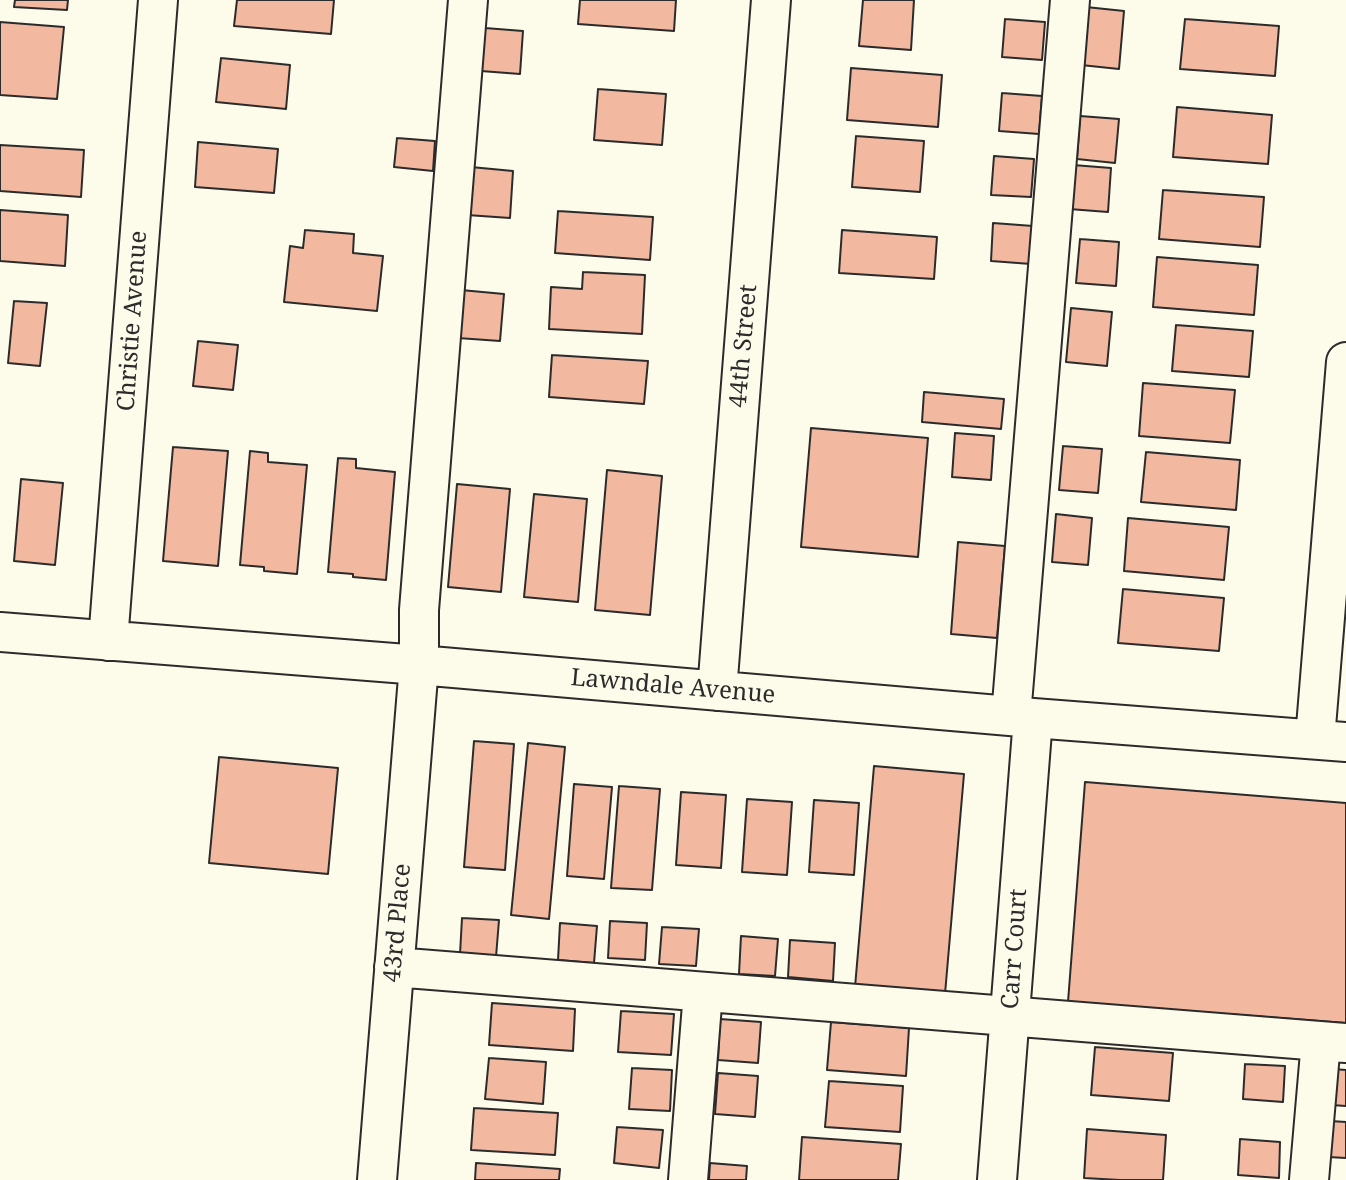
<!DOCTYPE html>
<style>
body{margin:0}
canvas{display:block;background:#fdfbea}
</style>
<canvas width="1346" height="1180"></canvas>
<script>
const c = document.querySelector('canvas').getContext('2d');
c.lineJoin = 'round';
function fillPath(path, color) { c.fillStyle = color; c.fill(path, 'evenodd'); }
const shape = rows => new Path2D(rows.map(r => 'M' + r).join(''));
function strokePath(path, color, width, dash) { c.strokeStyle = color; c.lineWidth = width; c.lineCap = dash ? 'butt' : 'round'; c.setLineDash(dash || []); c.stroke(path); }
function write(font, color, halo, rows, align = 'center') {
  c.font = font + ' "Noto Serif",serif'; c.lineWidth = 5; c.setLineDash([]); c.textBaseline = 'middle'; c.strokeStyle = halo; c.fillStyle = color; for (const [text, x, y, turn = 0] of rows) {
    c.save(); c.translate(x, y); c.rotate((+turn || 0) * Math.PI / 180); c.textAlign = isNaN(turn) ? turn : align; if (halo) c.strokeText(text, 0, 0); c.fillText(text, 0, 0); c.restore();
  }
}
const building = shape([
 [15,0,68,0,67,10,14,7,15,0],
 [237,0,334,0,331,34,234,26,237,0],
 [580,0,676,0,674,31,578,24,580,0],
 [863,0,914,0,911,50,859,46,863,0],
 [1086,7,1124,11,1119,69,1081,65,1086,7],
 [1005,19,1045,22,1042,60,1002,57,1005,19],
 [1185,19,1279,26,1275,76,1180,69,1185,19],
 [0,22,64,27,57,99,0,95,0,22],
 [485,28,523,31,520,74,481,71,485,28],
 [221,58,290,65,286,109,216,102,221,58],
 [851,68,942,75,938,127,847,120,851,68],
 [598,89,666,94,662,145,594,140,598,89],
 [1002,93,1042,96,1039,134,999,131,1002,93],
 [1177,107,1272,115,1268,164,1173,157,1177,107],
 [1080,116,1119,119,1115,163,1077,159,1080,116],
 [856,136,924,141,920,192,852,187,856,136],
 [397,138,435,141,433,171,394,167,397,138],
 [198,142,278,149,274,193,195,187,198,142],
 [0,145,84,150,81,197,0,191,0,145],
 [994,156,1034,159,1031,197,991,195,994,156],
 [1073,165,1111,168,1108,212,1069,209,1073,165],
 [471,167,513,171,510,218,467,215,471,167],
 [1163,190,1264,197,1260,247,1159,239,1163,190],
 [0,210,68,215,65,266,0,261,0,210],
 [558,211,653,217,650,260,555,253,558,211],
 [993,223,1033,226,1031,264,991,261,993,223],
 [305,230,354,234,353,253,383,256,377,311,284,302,290,246,303,248,305,230],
 [842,230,937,237,934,279,839,273,842,230],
 [1080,239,1119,242,1116,286,1076,283,1080,239],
 [1157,257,1258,265,1254,315,1153,307,1157,257],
 [583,272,645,275,642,334,549,329,551,287,582,289,583,272],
 [461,290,504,294,500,341,458,338,461,290],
 [14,301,47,303,40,366,8,363,14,301],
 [1071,308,1112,312,1107,366,1066,362,1071,308],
 [1176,325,1253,331,1249,377,1172,371,1176,325],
 [198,341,238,345,233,390,193,386,198,341],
 [552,355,648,361,644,404,549,397,552,355],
 [1143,383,1235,390,1230,443,1139,436,1143,383],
 [924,392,1004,399,1001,429,922,422,924,392],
 [811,428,928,438,918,557,801,547,811,428],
 [955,433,994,436,991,480,952,477,955,433],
 [1063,446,1102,449,1098,493,1059,490,1063,446],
 [173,447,228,451,218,566,163,561,173,447],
 [250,451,268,453,268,462,307,465,297,574,264,571,264,567,240,565,250,451],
 [1146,452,1240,460,1236,510,1141,502,1146,452],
 [338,458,356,459,356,468,395,472,386,580,353,577,353,574,328,572,338,458],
 [607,470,662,476,650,615,595,610,607,470],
 [21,479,63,483,55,565,14,561,21,479],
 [457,484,510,489,501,592,448,587,457,484],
 [534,494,587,499,578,602,524,597,534,494],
 [1056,514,1092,518,1088,565,1052,562,1056,514],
 [1128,518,1229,527,1224,580,1124,571,1128,518],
 [958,542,1005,546,997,638,951,634,958,542],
 [1123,589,1224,598,1219,651,1118,643,1123,589],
 [474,741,514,744,505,870,464,867,474,741],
 [528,743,565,747,549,919,511,915,528,743],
 [219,757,338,768,328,874,209,863,219,757],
 [874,766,964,774,945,994,855,987,874,766],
 [1085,782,1346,803,1346,1023,1068,1002,1085,782],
 [574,784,612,787,604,879,567,876,574,784],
 [619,786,660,789,652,890,611,888,619,786],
 [681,792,726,795,721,868,676,865,681,792],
 [747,799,792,802,787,875,742,872,747,799],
 [814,800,859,803,854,875,809,872,814,800],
 [462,918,499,920,496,957,460,954,462,918],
 [610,921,647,923,645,960,608,958,610,921],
 [560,923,597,926,594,963,558,960,560,923],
 [662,927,699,929,696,966,659,964,662,927],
 [741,936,778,939,775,976,739,974,741,936],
 [790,940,835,943,833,981,788,977,790,940],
 [492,1003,575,1009,573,1051,489,1045,492,1003],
 [621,1011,674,1014,671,1055,618,1052,621,1011],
 [720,1019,761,1022,758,1063,718,1060,720,1019],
 [831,1022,909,1028,906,1076,827,1070,831,1022],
 [1095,1047,1173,1053,1169,1101,1091,1095,1095,1047],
 [489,1058,546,1062,543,1104,485,1099,489,1058],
 [1245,1064,1285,1066,1283,1102,1243,1099,1245,1064],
 [632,1068,672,1070,670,1111,629,1109,632,1068],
 [1333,1069,1346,1070,1346,1106,1331,1105,1333,1069],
 [718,1073,758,1076,755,1117,715,1114,718,1073],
 [829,1081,903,1086,900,1132,825,1127,829,1081],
 [474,1108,558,1113,555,1155,471,1150,474,1108],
 [1330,1121,1346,1122,1346,1158,1328,1157,1330,1121],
 [617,1127,663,1130,659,1168,614,1163,617,1127],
 [1087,1129,1166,1135,1163,1180,1120,1180,1084,1178,1087,1129],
 [802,1137,901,1144,898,1180,799,1180,802,1137],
 [1240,1139,1280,1142,1279,1178,1238,1175,1240,1139],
 [476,1163,560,1169,559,1180,475,1180,476,1163],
 [710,1163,747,1166,746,1180,709,1180,710,1163]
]);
const minor = shape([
 [0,632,419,665,1033,718,1346,742],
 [108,641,158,0],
 [717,691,771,0],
 [1011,716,1070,0],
 [1315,739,1346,362],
 [394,967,1346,1043],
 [377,1180,419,665,419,610,468,0],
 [688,1180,703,992],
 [997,1180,1033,718],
 [1309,1180,1321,1041]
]);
const streetNames = [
 ["Christie Avenue",133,321,-86],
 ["44th Street",744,346,-85],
 ["Lawndale Avenue",673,687,5],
 ["43rd Place",398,923,-85],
 ["Carr Court",1015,949,-86]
];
fillPath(building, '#f2b8a0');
strokePath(building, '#2b2b2b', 2);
strokePath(minor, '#2b2b2b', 42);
strokePath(minor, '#fdfbea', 38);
write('24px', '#2b2b2b', '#fdfbea', streetNames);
</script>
